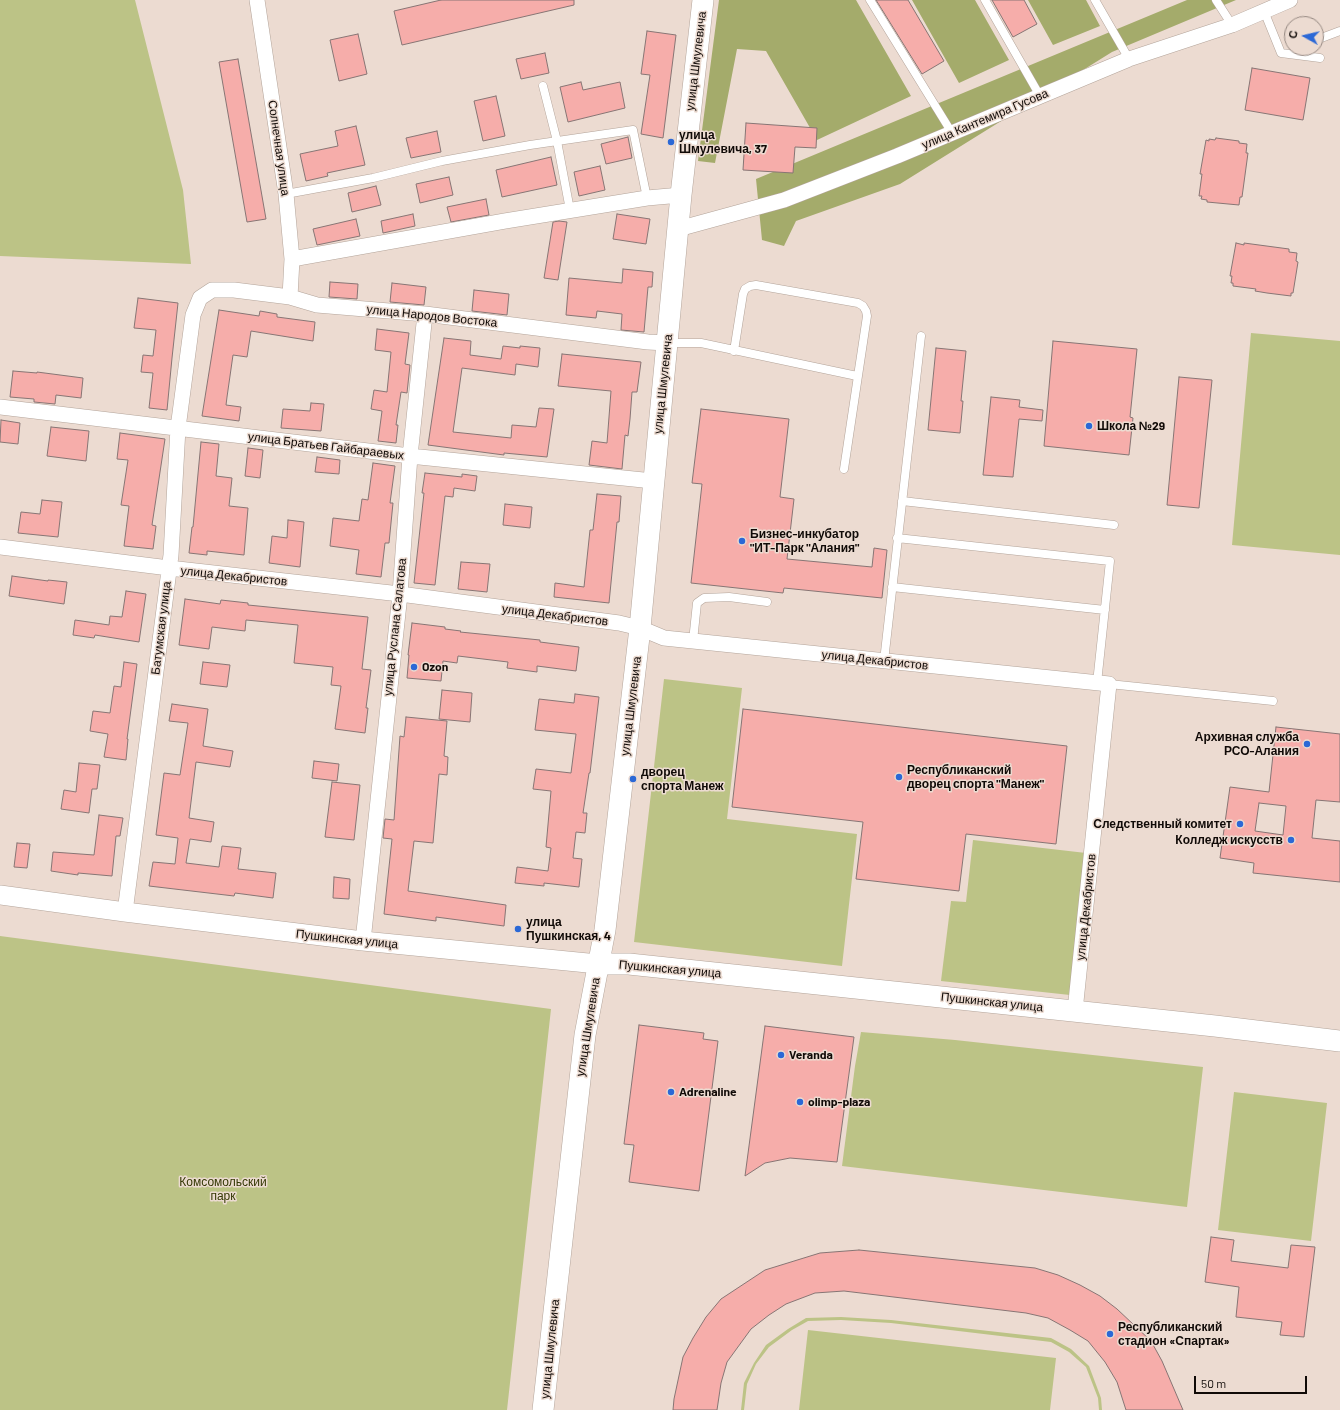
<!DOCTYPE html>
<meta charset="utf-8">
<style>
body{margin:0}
#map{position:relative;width:1340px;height:1410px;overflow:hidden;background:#ecdbd1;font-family:Barlow,sans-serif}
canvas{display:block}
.north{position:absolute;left:1284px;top:16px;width:40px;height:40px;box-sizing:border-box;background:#ecdbd1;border:1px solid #948780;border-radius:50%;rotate:278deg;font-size:11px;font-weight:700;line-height:16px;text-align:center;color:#100a07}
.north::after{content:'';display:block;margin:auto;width:14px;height:18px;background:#2b68d6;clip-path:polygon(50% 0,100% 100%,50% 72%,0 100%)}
.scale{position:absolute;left:1194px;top:1376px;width:113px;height:18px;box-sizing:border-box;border:2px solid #100a07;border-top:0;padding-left:5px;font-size:12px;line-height:14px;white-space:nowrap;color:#100a07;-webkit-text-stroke:3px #ecdbd1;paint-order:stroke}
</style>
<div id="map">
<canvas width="1340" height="1410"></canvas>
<div class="north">С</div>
<div class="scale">50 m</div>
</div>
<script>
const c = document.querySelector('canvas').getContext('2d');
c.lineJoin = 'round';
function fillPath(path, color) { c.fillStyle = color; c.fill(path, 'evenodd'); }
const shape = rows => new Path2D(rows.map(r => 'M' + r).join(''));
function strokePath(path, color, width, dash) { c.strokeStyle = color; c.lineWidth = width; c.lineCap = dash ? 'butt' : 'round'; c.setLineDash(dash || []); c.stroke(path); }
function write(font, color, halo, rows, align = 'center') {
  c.font = font + ' Barlow,sans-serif'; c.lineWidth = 3; c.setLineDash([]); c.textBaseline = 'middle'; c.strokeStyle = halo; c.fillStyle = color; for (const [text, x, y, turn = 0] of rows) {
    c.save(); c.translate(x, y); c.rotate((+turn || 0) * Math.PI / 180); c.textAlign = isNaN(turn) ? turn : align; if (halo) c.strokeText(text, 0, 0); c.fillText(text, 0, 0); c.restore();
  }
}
const green = shape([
 [0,0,135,0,183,190,191,264,0,256],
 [1251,333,1340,341,1340,555,1232,545],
 [664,679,742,688,727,819,857,834,842,966,634,942],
 [973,840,1086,853,1070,995,941,981,951,901,966,902],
 [0,936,551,1009,507,1410,0,1410],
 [861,1032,955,1040,1203,1067,1187,1207,842,1166,855,1066],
 [1234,1092,1327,1103,1311,1241,1218,1230],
 [841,1317,891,1320,1051,1338,1071,1349,1089,1366,1101,1398,1102,1410,1099,1410,1098,1398,1086,1367,1069,1352,1051,1342,891,1323,841,1320,808,1321,792,1330,769,1347,756,1364,747,1384,744,1410,741,1410,744,1383,754,1363,766,1345,788,1329,806,1318],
 [808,1330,1056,1358,1050,1410,799,1410]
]);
const forest = shape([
 [719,0,856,0,911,96,817,140,766,51,737,49,715,163,698,161],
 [912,0,975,0,1009,60,959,83],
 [1028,0,1086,0,1100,26,1053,45],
 [1187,0,1236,0,1112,52,900,184,796,221,784,246,762,240,756,179]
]);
const building = shape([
 [441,0,574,0,574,5,402,45,394,11,441,0],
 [876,0,908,0,944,61,922,74,876,0],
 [992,0,1024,0,1037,24,1013,37,992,0],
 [647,31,676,35,663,138,641,134,650,75,641,74,647,31],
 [358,34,367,74,339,81,330,40,358,34],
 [545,53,549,73,521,79,516,59,545,53],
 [238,59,266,219,247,222,219,62,238,59],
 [1252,68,1310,78,1303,120,1245,110,1252,68],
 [581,82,583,90,620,82,625,108,568,122,560,87,581,82],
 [496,96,505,136,483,141,474,101,496,96],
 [746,123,817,128,816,148,795,147,793,173,743,170,746,123],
 [356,126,365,165,327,173,328,176,306,181,300,154,338,146,335,131,356,126],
 [437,131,441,152,411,158,406,138,437,131],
 [628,137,632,158,606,164,601,144,628,137],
 [1216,138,1239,141,1239,143,1247,144,1246,153,1248,153,1242,197,1240,197,1239,205,1207,202,1207,200,1201,199,1202,196,1199,196,1202,174,1200,174,1206,140,1209,141,1209,139,1215,140,1216,138],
 [551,157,557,185,502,197,496,170,551,157],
 [600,166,605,190,579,196,574,172,600,166],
 [449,177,453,195,420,203,416,184,449,177],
 [376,186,381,205,352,212,348,193,376,186],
 [486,199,489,215,451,222,447,207,486,199],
 [413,214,415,226,383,233,381,221,413,214],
 [617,214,650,219,646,244,613,239,617,214],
 [356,219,360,236,317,245,313,229,356,219],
 [559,221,567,222,558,280,544,278,553,222,559,221],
 [1236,243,1244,245,1244,243,1289,249,1289,252,1297,253,1296,261,1298,262,1293,293,1291,293,1291,296,1267,293,1255,291,1256,289,1233,286,1233,283,1231,283,1232,276,1230,276,1236,243],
 [623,269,653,272,652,287,648,287,644,332,621,330,622,314,597,311,596,318,566,315,569,278,622,283,623,269],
 [330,282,358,284,357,299,329,297,330,282],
 [392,283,426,287,424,305,390,302,392,283],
 [474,290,509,294,507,315,472,311,474,290],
 [138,298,178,303,172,358,167,410,149,408,153,373,141,372,143,355,153,356,156,330,134,328,138,298],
 [219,310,259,316,260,311,277,314,277,317,315,322,313,341,251,331,247,357,233,355,227,397,226,405,241,407,239,421,202,416,219,310],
 [377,329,409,333,405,364,410,365,407,393,401,392,396,425,398,425,396,443,378,441,382,411,371,409,374,390,387,392,391,352,375,350,377,329],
 [444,338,471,341,470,355,501,359,503,346,520,348,520,346,540,348,538,367,516,364,515,375,462,368,453,432,511,438,512,425,536,427,539,408,554,409,547,457,504,453,504,455,428,445,444,338],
 [1053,341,1137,349,1130,417,1133,418,1129,455,1044,446,1053,341],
 [936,348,966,351,961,401,963,401,960,433,928,430,936,348],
 [562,354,641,362,637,392,632,392,630,419,628,436,625,435,622,469,589,465,592,441,607,443,611,391,558,386,562,354],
 [13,371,37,373,37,372,83,378,81,398,56,395,55,404,34,402,34,399,10,397,13,371],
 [1179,377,1212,380,1199,508,1167,505,1179,377],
 [991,397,1020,400,1019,407,1043,410,1042,421,1019,419,1013,477,983,475,991,397],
 [311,403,324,404,321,431,281,428,283,409,310,411,311,403],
 [701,409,789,419,780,497,794,499,787,559,872,567,874,548,887,550,882,598,784,588,783,593,691,583,702,484,692,483,701,409],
 [1,420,20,423,18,444,0,442,1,420],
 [51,427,89,431,86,461,47,456,51,427],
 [120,433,165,439,152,525,156,526,153,549,124,546,129,506,121,505,128,460,117,459,120,433],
 [201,442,219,444,216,476,232,478,229,506,248,508,244,555,207,551,207,555,189,553,192,527,193,527,201,442],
 [248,448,263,450,260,478,245,476,248,448],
 [317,457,340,460,339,474,315,472,317,457],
 [373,463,395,466,390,503,393,503,389,543,385,543,381,577,356,574,359,550,330,546,333,518,359,521,362,499,368,500,373,463],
 [425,473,462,477,462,474,477,476,475,491,454,488,453,497,445,496,435,585,414,583,424,493,422,493,425,473],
 [597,494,621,496,619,522,617,522,609,603,554,597,555,583,584,587,590,530,593,530,597,494],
 [42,500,62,502,58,537,18,533,21,512,40,514,42,500],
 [505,504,532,507,530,528,503,525,505,504],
 [288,520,304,522,300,567,269,563,272,536,287,538,288,520],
 [461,562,490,564,487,592,458,589,461,562],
 [12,576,48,581,48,580,67,582,64,604,9,596,12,576],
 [126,591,146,594,139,642,95,635,94,638,73,635,75,620,109,625,110,616,122,617,126,591],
 [185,599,220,604,221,600,248,603,248,605,368,617,362,669,371,670,366,708,368,708,365,733,335,729,341,686,331,685,333,667,294,663,298,625,246,620,245,631,212,627,209,649,179,645,185,599],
 [412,623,445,627,445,629,461,631,460,632,540,640,540,642,579,647,576,671,537,666,537,672,507,668,508,662,458,656,457,663,443,661,441,681,407,678,409,655,408,655,412,623],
 [124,662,137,664,127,739,128,739,126,760,104,757,108,734,90,731,93,711,110,713,114,686,121,687,124,662],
 [203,662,230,665,227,687,200,684,203,662],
 [442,690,472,693,470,722,439,719,442,690],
 [575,694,599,697,590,773,589,773,583,813,587,813,585,833,576,832,573,858,582,859,579,887,544,883,544,886,515,883,517,867,548,871,551,848,546,847,551,791,533,789,536,769,571,773,576,734,535,730,539,699,574,703,575,694],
 [172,704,208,709,203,746,233,751,230,767,196,762,189,818,214,822,211,842,190,839,186,863,219,867,222,846,241,848,238,869,276,873,273,898,235,893,234,896,149,886,153,862,175,864,178,838,156,835,164,773,180,775,188,723,169,721,172,704],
 [743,709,1067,746,1056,844,966,834,959,891,856,879,863,822,732,807,743,709],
 [406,717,447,721,444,756,448,757,447,775,439,774,433,843,414,841,408,891,506,905,504,926,436,917,436,921,384,914,392,839,383,838,385,819,394,820,400,736,404,737,406,717],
 [1276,727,1340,734,1340,802,1316,800,1312,838,1340,841,1340,882,1253,873,1254,863,1220,858,1230,787,1269,792,1276,727],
 [1259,803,1286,806,1283,835,1255,831,1259,803],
 [314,761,339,764,337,781,312,778,314,761],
 [79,763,100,765,97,789,92,789,89,813,61,809,64,790,76,792,79,763],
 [332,782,360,785,354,840,325,837,332,782],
 [99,815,123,818,120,836,116,836,112,876,78,873,78,875,51,871,53,852,94,855,99,815],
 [17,843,30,844,27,868,14,867,17,843],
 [334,877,350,879,349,899,333,898,334,877],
 [639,1025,704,1033,703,1039,718,1041,699,1191,629,1182,634,1145,624,1144,639,1025],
 [765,1026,854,1037,837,1162,790,1158,765,1163,745,1176,765,1026],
 [1211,1237,1234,1240,1231,1261,1288,1268,1291,1245,1315,1247,1304,1337,1280,1335,1282,1322,1236,1317,1239,1287,1205,1282,1211,1237],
 [859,1250,1035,1268,1058,1275,1080,1285,1100,1296,1117,1309,1151,1341,1162,1361,1183,1410,1126,1410,1117,1382,1105,1362,1088,1341,1070,1330,1048,1318,1026,1313,844,1291,815,1293,786,1304,769,1315,751,1329,727,1362,721,1383,717,1410,673,1410,674,1399,683,1357,693,1338,706,1317,721,1299,765,1270,820,1253,859,1250]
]);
const service = shape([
 [870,0,952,133],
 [985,0,1040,96],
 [1095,0,1129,59],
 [1216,0,1232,25],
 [1264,11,1281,53,1320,58],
 [1316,40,1340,31],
 [543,86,557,141,570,210],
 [286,194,373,178,442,161,530,145,633,130,647,198],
 [668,343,701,343,857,376],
 [734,351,743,294,745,289,750,286,756,285,858,303,863,306,866,311,867,316,844,469],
 [902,501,1114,525],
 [897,538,1110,561,1097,683],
 [892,587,1105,610],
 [693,641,697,603,704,598,729,597,767,602],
 [884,661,921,336],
 [1109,684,1273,701]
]);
const minor = shape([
 [257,0,286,194,292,259,290,297],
 [678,229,784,200,897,156,1129,59,1232,25,1290,0],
 [292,259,505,221,647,198,681,195],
 [0,407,410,456,653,481],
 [0,547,169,568,400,594,619,623,640,628,664,638,1109,684,1075,1011],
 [125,912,171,555,178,428,193,315,200,298,212,290,234,290,290,297,317,305,425,314,648,342,667,343],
 [363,941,400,594,410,456,425,314]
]);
const tertiary = shape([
 [0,895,125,912,363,941,598,964]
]);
const secondary = shape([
 [598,964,629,964,1215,1026,1340,1041],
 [543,1410,585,1035,605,930,640,628,681,195,703,0]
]);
const markers = [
 [671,142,4,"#2b68d6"],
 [1089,426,4,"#2b68d6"],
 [742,541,4,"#2b68d6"],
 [414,667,4,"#2b68d6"],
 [1307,744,4,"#2b68d6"],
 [899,777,4,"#2b68d6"],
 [633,779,4,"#2b68d6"],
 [1240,824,4,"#2b68d6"],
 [1291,840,4,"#2b68d6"],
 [518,929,4,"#2b68d6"],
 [781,1055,4,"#2b68d6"],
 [671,1092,4,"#2b68d6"],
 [800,1102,4,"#2b68d6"],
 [1110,1334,4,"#2b68d6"]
];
const streetNames = [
 ["улица Шмулевича",696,61,-83],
 ["улица Кантемира Гусова",985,119,-23],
 ["Солнечная улица",279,148,82],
 ["улица Народов Востока",432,316,6],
 ["улица Шмулевича",663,384,-84],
 ["улица Братьев Гайбараевых",326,446,7],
 ["улица Декабристов",234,576,6],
 ["улица Декабристов",555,615,7],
 ["улица Руслана Салатова",395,627,-84],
 ["Батумская улица",161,628,-83],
 ["улица Декабристов",875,660,6],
 ["улица Шмулевича",631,706,-83],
 ["улица Декабристов",1086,907,-84],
 ["Пушкинская улица",347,939,6],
 ["Пушкинская улица",670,969,5],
 ["Пушкинская улица",992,1002,6],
 ["улица Шмулевича",588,1027,-81],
 ["улица Шмулевича",550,1349,-84]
];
const poiNames = [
 ["улица",679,135],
 ["Шмулевича, 37",679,149],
 ["Школа №29",1097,426],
 ["Бизнес-инкубатор",750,534],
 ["\"ИТ-Парк \"Алания\"",750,548],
 ["Ozon",422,667],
 ["Архивная служба",1299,737,"right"],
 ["РСО-Алания",1299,751,"right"],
 ["Республиканский",907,770],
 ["дворец спорта \"Манеж\"",907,784],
 ["дворец",641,772],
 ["спорта Манеж",641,786],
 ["Следственный комитет",1232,824,"right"],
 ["Колледж искусств",1283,840,"right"],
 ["улица",526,922],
 ["Пушкинская, 4",526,936],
 ["Veranda",789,1055],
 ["Adrenaline",679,1092],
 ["olimp-plaza",808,1102],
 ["Республиканский",1118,1327],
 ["стадион «Спартак»",1118,1341]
];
const parkNames = [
 ["Комсомольский",223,1182],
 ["парк",223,1196]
];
fillPath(green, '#bcc386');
fillPath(forest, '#a4ab6b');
fillPath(building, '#f6adaa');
strokePath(building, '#877574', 1);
strokePath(service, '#b3a49a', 9);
strokePath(minor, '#b3a49a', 16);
strokePath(tertiary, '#b3a49a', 20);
strokePath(secondary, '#b3a49a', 22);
strokePath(service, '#fff', 8);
strokePath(minor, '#fff', 15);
strokePath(tertiary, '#fff', 19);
strokePath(secondary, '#fff', 21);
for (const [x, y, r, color] of markers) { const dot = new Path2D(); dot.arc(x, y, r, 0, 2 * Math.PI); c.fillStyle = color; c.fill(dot); strokePath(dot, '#ecdbd1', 1.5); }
write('12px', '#100a07', '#ecdbd1', streetNames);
write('bold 12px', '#100a07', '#ecdbd1', poiNames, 'left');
write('12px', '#343804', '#ecdbd1', parkNames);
</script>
